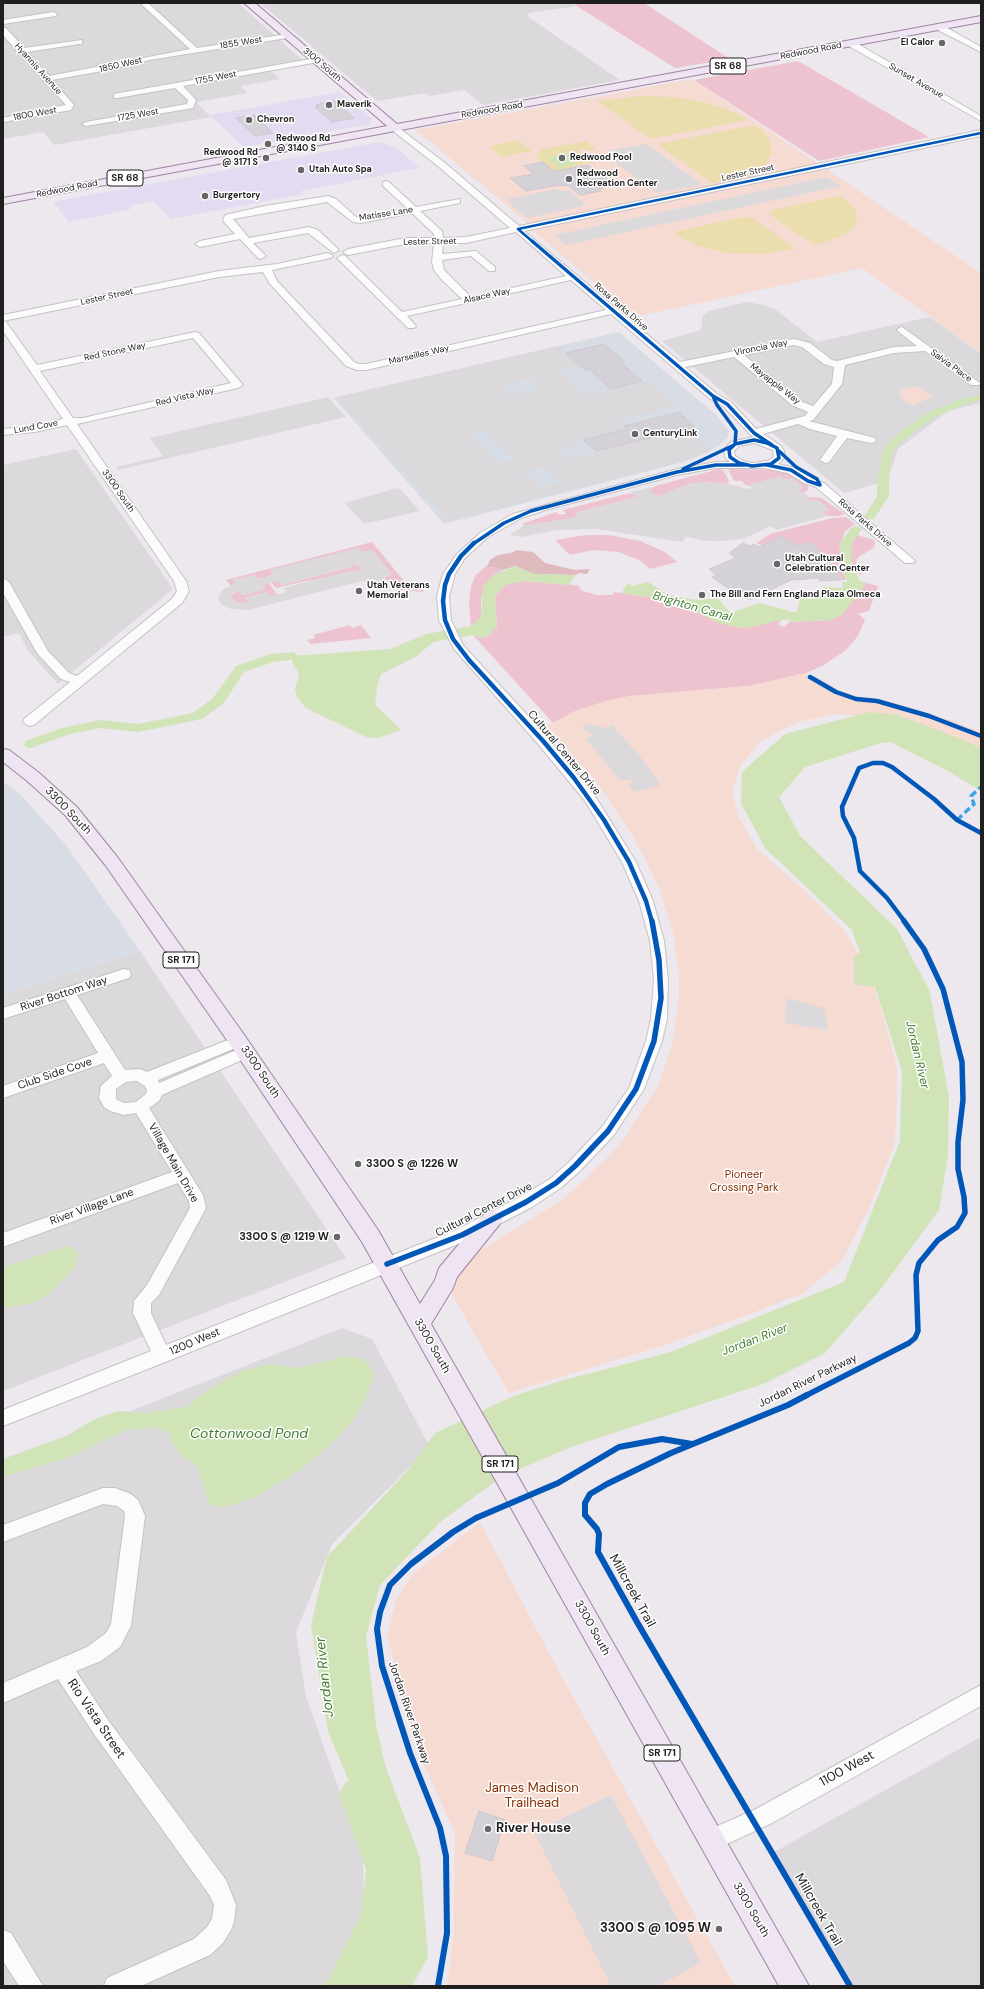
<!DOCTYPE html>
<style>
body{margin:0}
#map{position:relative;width:984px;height:1989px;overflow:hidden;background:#ede7ee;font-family:"DM Sans",sans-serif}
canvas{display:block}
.frame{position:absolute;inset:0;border:4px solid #1f1f1f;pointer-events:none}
</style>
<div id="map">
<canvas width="984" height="1989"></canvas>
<div class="frame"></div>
</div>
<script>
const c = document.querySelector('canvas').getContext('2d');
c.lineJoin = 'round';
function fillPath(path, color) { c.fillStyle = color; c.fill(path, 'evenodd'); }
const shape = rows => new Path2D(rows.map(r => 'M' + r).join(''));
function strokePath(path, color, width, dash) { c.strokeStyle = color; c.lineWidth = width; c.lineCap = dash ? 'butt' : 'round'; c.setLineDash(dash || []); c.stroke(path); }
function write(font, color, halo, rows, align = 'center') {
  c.font = font + ' "DM Sans",sans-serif'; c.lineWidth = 3; c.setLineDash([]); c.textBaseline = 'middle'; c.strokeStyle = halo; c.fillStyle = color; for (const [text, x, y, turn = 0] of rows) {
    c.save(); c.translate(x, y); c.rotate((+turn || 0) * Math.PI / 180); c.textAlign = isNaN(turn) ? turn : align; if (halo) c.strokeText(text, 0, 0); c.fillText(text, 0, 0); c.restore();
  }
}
const residential = shape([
 [3,3,238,3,308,65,271,71,280,79,241,86,248,93,196,102,211,117,54,145,43,132,3,139],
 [260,3,569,3,577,6,529,13,527,16,620,80,483,105,464,90,430,96,425,93,377,101],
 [747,302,763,305,776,310,817,342,929,317,981,353,981,403,948,411,898,449,887,481,844,493,662,341,701,330,703,315,709,311],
 [328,397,346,417,118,470,116,467,163,456,150,438],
 [76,449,173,589,58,684,28,651,19,633,3,637,3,465],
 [140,951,346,1258,3,1391,3,995],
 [342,1328,372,1339,430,1447,332,1544,296,1632,306,1697,363,1856,364,1908,329,1986,3,1986,3,1461],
 [981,1737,981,1986,851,1986,774,1852]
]);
const commercial = shape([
 [340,92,371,118,370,124,243,147,210,115],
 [379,142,396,147,419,168,302,191,282,171,304,194,171,219,153,201,132,205,129,210,69,222,53,202]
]);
const industrial = shape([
 [619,332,716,415,729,431,728,437,722,443,709,452,683,462,444,524,334,398],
 [3,782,18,792,66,845,140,951,3,995]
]);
const grass = shape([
 [572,3,644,3,730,59,675,68],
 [798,61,929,137,819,161,694,80],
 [719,469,723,470,729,481,728,484,709,482,689,484,661,496,656,496,651,493,651,489,655,486],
 [728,469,783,470,799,477,809,488,806,492,800,493,798,490,804,488,785,479,749,485,751,487,744,484,742,481,734,481],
 [626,494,635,494,642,500,639,500,636,497,575,513,578,517,574,518,526,526,522,524,556,512,560,515,566,514,563,510],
 [810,497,821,498,845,514,840,516,827,516,823,512,829,510,818,500,809,501,807,499],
 [846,517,855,524,845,531,840,546,839,559,846,580,842,580,829,559,810,542,798,546,781,536,763,546,757,543,770,534,832,518],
 [586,535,609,535,640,541,665,552,677,562,650,569,641,561,619,552,593,550,570,555,555,540],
 [857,535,874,540,875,544,873,548,857,558,856,566,862,574,860,575,852,565,850,553,852,538],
 [372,542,404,581,409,583,425,584,423,592,401,590,391,585,385,577,392,574,372,550,271,571,273,575,258,579,254,575,233,580,235,584,231,586,226,580],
 [350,563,360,566,361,569,359,572,302,582,276,588,271,582,278,581,282,585,351,567],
 [493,567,503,570,494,575,481,598,481,617,471,626,469,604,471,586,476,575,484,568],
 [522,581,573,585,580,586,579,588,583,591,597,595,612,595,614,592,649,597,701,614,753,627,774,621,781,621,778,624,784,627,789,622,831,620,865,585,864,582,878,586,869,611,858,614,865,620,858,636,846,650,824,665,806,673,749,686,630,696,606,701,573,712,553,723,473,635,485,638,497,627,495,596,505,585],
 [269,583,277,595,270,596,267,592,245,598,248,601,246,603,236,602,232,599,232,595,238,591,244,595,265,589,262,585],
 [350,625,352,628,361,625,371,638,310,644,307,640,315,638,313,635]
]);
const forest = shape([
 [517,550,533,552,545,563,575,570,590,569,587,574,580,573,575,575,534,574,515,566,503,570,493,567,484,568,488,565,490,560,498,555,511,553]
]);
const park = shape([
 [692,79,981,273,981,350,978,351,862,268,634,317,537,234,523,219,416,130],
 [916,386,933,396,914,405,905,402,899,393,899,390],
 [806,673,817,677,837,689,859,697,899,704,956,722,981,732,981,756,872,717,836,714,798,722,762,740,741,764,732,792,739,817,757,849,802,888,845,931,869,972,883,1015,897,1068,896,1119,894,1145,868,1210,842,1260,804,1293,737,1319,664,1345,509,1393,452,1295,450,1283,466,1259,557,1203,577,1187,610,1155,626,1136,657,1088,672,1046,679,999,679,975,673,933,660,890,646,860,629,830,599,785,548,726,573,712,606,701,630,696,749,686],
 [480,1522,557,1668,735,1986,447,1986,454,1932,455,1833,415,1744,387,1634,397,1598,412,1575]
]);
const pitch = shape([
 [639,96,673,97,704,102,729,110,748,120,655,138,648,137,597,101],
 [755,125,763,131,770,140,772,153,765,165,749,175,712,183,660,146,662,143],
 [518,140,532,151,502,157,489,146],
 [586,141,596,149,586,151,583,149,578,150,595,163,581,164,583,166,554,171,534,156,541,154,537,150],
 [840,196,855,209,857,222,849,233,826,242,814,245,769,214,772,210],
 [743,217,753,218,796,249,763,254,725,253,698,246,683,239,673,232]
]);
const parking = shape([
 [647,144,701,184,689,188,686,187,656,193,652,190,657,188,651,189,606,155,611,154,607,151],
 [827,177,841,186,566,245,554,235],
 [556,189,560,191,570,191,586,205,578,207,573,204,576,208,527,218,508,202,511,201,508,199],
 [558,346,580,366,559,371,587,396,649,381,678,406,619,421,626,429,577,440,580,444,559,449,568,458,688,429,710,449,701,455,684,461,449,521,337,397],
 [531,378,542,389,511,396,501,385],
 [486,431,514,459,497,463,472,438,468,436],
 [545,467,558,479,562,478,564,481,540,488,524,472],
 [781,476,785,480,793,478,804,488,798,491,800,493,804,493,810,497,807,499,809,501,818,500,830,510,823,512,827,516,776,530,771,526,745,538,723,541,706,541,686,537,682,542,597,529,557,530,522,537,509,535,525,525,574,518,578,517,575,513,636,497,642,501,638,496,628,493,652,487,651,493,659,496,682,486,702,482,728,484,749,489,752,488,748,485],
 [397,488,400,489,420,511,364,524,345,503],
 [358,548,362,552,372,550,392,574,385,576,387,580,375,584,362,581,248,610,231,609,222,605,218,599,222,590,235,584,232,580,254,575,258,579,273,575,270,570],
 [350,563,361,567,359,572,356,573,353,570,284,588,286,592,271,596,267,592,245,598,248,601,246,603,236,602,232,598,232,595,238,591,243,595,265,590,263,585,278,581,282,585,352,567],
 [587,724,605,728,612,725,639,755,661,785,634,792,628,784,632,782,631,779,621,781,585,738,593,735,588,733,582,726],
 [786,998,824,1008,828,1030,785,1023],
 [611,1795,701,1963,658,1986,611,1986,534,1832]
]);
const water = shape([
 [574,152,581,158,569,161,576,164,560,168,547,158],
 [515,566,534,574,575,575,569,585,522,581,505,585,495,596,497,627,485,638,473,635,433,642,417,656,381,674,377,687,375,705,401,730,378,738,366,737,306,708,297,697,295,689,299,674,292,662,293,656,390,649,426,634,471,626,481,617,483,586,494,575],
 [648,582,664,593,678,597,697,600,718,598,730,613,760,603,789,611,781,621,774,621,753,627,740,628,718,623,701,614,669,602,649,597,622,593,627,583,633,586],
 [842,582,864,582,865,585,843,614,831,620,789,622,797,611,801,595,825,597,823,587,843,588],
 [870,712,898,715,943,732,981,748,981,791,946,770,890,742,881,743,805,767,779,797,800,836,897,929,930,992,949,1098,948,1155,939,1210,880,1290,825,1353,763,1384,571,1447,501,1477,439,1523,380,1585,366,1636,376,1724,385,1765,420,1858,428,1957,412,1986,325,1986,360,1917,371,1833,328,1732,311,1625,327,1557,409,1469,435,1433,511,1397,557,1382,671,1352,844,1282,900,1141,902,1071,875,987,854,984,854,958,860,953,852,930,765,848,741,803,742,772,785,734],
 [69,1246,75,1249,78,1254,76,1266,51,1292,38,1301,13,1307,3,1307,3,1267],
 [345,1356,360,1358,368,1363,374,1375,365,1400,353,1421,332,1443,300,1470,256,1497,225,1507,209,1505,197,1466,184,1458,172,1444,169,1433,156,1428,127,1430,67,1458,3,1477,3,1459,66,1436,97,1418,118,1411,146,1413,186,1407,211,1388,244,1370,269,1364,300,1368]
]);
const canal = shape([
 [981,394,981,400,965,404,933,418,907,437,892,452,889,480,889,496,874,519,866,519,864,517,877,496,877,480,883,449,899,433,925,414,957,400,981,394],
 [856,526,862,529,852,543,851,563,860,582,855,595,848,602,844,603,838,599,845,591,848,582,839,563,840,543,852,527,856,526],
 [813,609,819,613,817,616,794,620,766,619,760,615,766,611,794,612,813,609],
 [293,652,299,656,297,659,273,662,244,672,223,704,202,719,138,732,100,728,70,734,31,748,26,747,24,744,26,741,62,728,100,720,138,724,193,713,213,698,236,666,271,654,293,652]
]);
const river = shape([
 [357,1778,369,1783,401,1867,396,1880,383,1885,370,1880,339,1795,345,1783,357,1778]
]);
const building = shape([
 [334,101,354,118,332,122,315,107,318,106,316,105,334,101],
 [254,115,273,133,255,136,236,118,254,115],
 [542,162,554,171,588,165,615,185,598,189,601,191,580,195,567,185,561,186,559,185,526,191,510,178,534,174,524,166,542,162],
 [604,344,624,361,620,362,642,381,611,389,589,369,585,370,566,353,604,344],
 [679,412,695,427,596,451,583,440,627,429,624,426,679,412],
 [781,536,798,546,810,542,829,559,841,580,819,581,818,578,791,580,750,600,726,587,712,577,716,575,709,569,736,558,729,553,743,543,750,546,753,544,760,547,781,536],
 [479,1811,505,1820,492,1861,465,1853,479,1811]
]);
const minor = shape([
 [140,3,148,3,197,48,287,34,291,36,287,38,149,60,113,69,52,80,74,105,71,110,3,122,3,118,66,105,3,35,3,28,6,28,24,48,82,40,82,44,79,44,27,52,49,76,190,49,140,3],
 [53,12,57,14,56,16,3,24,3,20,53,12],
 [936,25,942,25,981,47,981,52,936,29,936,25],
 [847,41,853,41,981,116,981,121,847,45,847,41],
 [316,58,319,58,319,62,183,86,196,100,193,108,86,126,82,124,86,122,187,104,188,100,175,88,117,98,114,98,114,94,316,58],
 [395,125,445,163,519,226,981,130,981,136,524,231,680,362,794,339,810,343,832,360,837,361,894,347,917,346,899,332,897,330,899,328,902,327,980,383,979,385,971,385,925,351,894,353,845,365,842,384,813,420,809,421,875,438,876,440,875,442,871,443,847,438,829,462,825,463,820,460,837,436,810,429,798,424,763,434,781,446,784,451,784,458,778,464,795,468,812,479,824,483,913,559,915,561,913,563,905,563,816,487,804,483,788,473,764,468,716,468,677,475,549,509,521,518,488,537,465,558,455,574,449,596,451,620,463,645,549,739,595,796,636,862,653,901,664,941,668,980,667,1019,662,1041,644,1089,614,1135,581,1170,562,1187,532,1207,468,1240,168,1361,3,1426,3,1410,151,1351,133,1313,134,1301,147,1285,190,1208,189,1201,178,1183,3,1247,3,1233,172,1172,136,1113,124,1115,110,1111,104,1107,99,1098,101,1086,112,1076,104,1063,3,1098,3,1086,98,1053,65,999,3,1019,3,1008,124,969,129,970,131,974,129,978,77,995,125,1070,140,1069,147,1072,238,1036,243,1037,246,1041,243,1045,158,1080,159,1083,241,1048,246,1046,251,1048,254,1052,251,1056,162,1095,159,1101,149,1108,203,1195,206,1208,159,1295,151,1303,151,1313,166,1345,456,1230,520,1197,550,1179,569,1162,602,1127,629,1088,646,1041,651,1019,654,980,650,941,639,901,622,862,585,801,539,745,454,649,439,620,437,596,443,574,457,554,480,533,513,514,677,469,716,462,730,462,725,457,724,450,725,448,731,442,753,437,723,406,709,398,611,314,366,370,357,370,346,366,270,284,263,272,219,277,3,321,3,315,219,271,277,264,328,253,333,256,331,258,272,270,277,281,354,362,359,364,366,364,606,310,571,280,407,316,416,326,414,328,408,328,337,258,342,255,345,256,402,312,462,299,441,279,434,270,432,262,434,243,405,244,348,255,343,252,348,249,405,238,434,238,434,234,412,213,361,223,353,222,327,202,233,219,249,238,309,227,318,230,339,250,334,253,308,233,253,243,266,256,261,259,258,258,240,239,200,247,195,244,200,241,235,234,223,221,225,215,265,206,328,196,336,199,356,217,361,217,407,208,383,186,383,182,386,181,389,182,416,207,460,199,460,203,420,211,442,231,443,238,466,237,510,228,439,167,392,130,392,126,395,125],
 [516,232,566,276,471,297,444,270,442,260,471,256,489,271,495,271,495,267,476,251,442,254,443,243,466,243,516,232],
 [794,345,802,347,824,364,834,367,832,384,813,406,800,401,744,355,794,345],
 [734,357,792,405,808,412,805,416,756,429,731,402,717,394,685,367,734,357],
 [754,443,773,450,774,457,768,461,752,463,743,461,735,456,734,451,739,446,754,443],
 [137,1081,145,1086,147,1091,146,1094,136,1102,124,1103,116,1099,116,1089,126,1082,137,1081],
 [3,321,6,322,37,365,195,332,199,333,243,385,238,388,77,424,186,581,189,591,182,603,34,725,29,726,23,722,24,719,70,682,61,679,37,653,3,593,3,578,9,582,48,651,69,673,77,676,173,598,177,591,174,581,67,425,35,432,3,435,3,429,35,426,63,419,3,331,3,321],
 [193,338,231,383,83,418,73,418,40,371,193,338],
 [103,1488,115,1488,131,1494,138,1500,145,1516,131,1626,120,1647,101,1661,76,1671,108,1720,226,1880,236,1905,234,1922,231,1930,223,1943,210,1955,141,1986,104,1986,107,1978,194,1939,207,1927,212,1919,214,1905,210,1896,94,1734,58,1679,3,1703,3,1683,87,1647,106,1633,111,1624,125,1516,124,1511,117,1506,103,1504,3,1542,3,1525,103,1488],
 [981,1685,981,1706,772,1823,712,1851,704,1848,701,1840,704,1832,756,1809,981,1685],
 [3,1930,11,1933,43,1986,19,1986,3,1961,3,1930]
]);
const major = shape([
 [244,3,255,3,397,124,981,16,981,22,3,204,3,198,387,126,244,3],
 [3,749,9,750,38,772,77,807,118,858,245,1036,378,1230,420,1304,435,1280,439,1268,485,1213,492,1211,499,1213,503,1219,499,1225,457,1277,453,1288,431,1324,809,1986,779,1986,362,1242,231,1046,106,866,65,815,26,780,3,762,3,749]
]);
const quiet = shape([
 [957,820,974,804,971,796,981,787]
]);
const cyclewayFar4 = shape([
 [518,229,981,133],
 [518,229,533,242]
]);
const cyclewayFar3 = shape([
 [532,241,713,396,727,404,754,433,772,445],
 [713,396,717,405,736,431,735,444],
 [754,440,767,443,777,448,779,458,771,464,752,466,739,463,730,457,729,450,735,444,754,440],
 [779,451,796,467,817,479,820,485],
 [767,465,791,470,808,481,820,485],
 [683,469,732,446],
 [473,544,504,523,531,511,677,472,716,465,745,465]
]);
const cyclewayFar2 = shape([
 [474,543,461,556,449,574,445,585,443,601,445,620,453,639,469,660,544,742,574,778,604,820,629,862,646,901,652,922],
 [810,677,836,692,856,699,877,701,929,716,981,736],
 [905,922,887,898,860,871,854,838,843,816,842,807,859,768,873,763,883,763,892,767,934,799,957,820,981,833]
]);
const cyclewayFar1 = shape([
 [387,1264,462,1235,526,1202,556,1183,575,1166,608,1131,636,1089,654,1041,661,998,659,960,652,921],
 [805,1396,909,1343,915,1338,918,1331,916,1275,919,1263,938,1240,957,1227,965,1213,964,1197,958,1169,958,1142,963,1100,962,1062,943,989,924,949,904,921]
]);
const cycleway = shape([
 [807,1395,788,1405,671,1453,607,1484,590,1494,585,1503,585,1515,597,1529,599,1534,598,1552,637,1622,850,1986],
 [438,1986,447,1933,446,1856,440,1828,410,1753,382,1666,377,1629,380,1612,390,1585,411,1564,453,1532,476,1518,558,1483,619,1447,662,1439,692,1444]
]);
const markers = [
 [942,43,4,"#676567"],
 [329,105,4,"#676567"],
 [249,120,4,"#676567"],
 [268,144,4,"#676567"],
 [266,158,4,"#676567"],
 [562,158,4,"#676567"],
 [301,170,4,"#676567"],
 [569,179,4,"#676567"],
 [205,196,4,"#676567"],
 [635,434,4,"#676567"],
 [777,564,4,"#676567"],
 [359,591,4,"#676567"],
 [702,595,4,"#676567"],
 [358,1164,4,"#676567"],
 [337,1237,4,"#676567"],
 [488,1829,4,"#676567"],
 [719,1929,4,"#676567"]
];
const farStreetnames = [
 ["1855 West",241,43,-9],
 ["Redwood Road",811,51,-11],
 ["1850 West",121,65,-13],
 ["3100 South",322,65,40],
 ["Hyannis Avenue",38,69,48],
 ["1755 West",216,78,-11],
 ["Sunset Avenue",916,81,30],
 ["Redwood Road",492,110,-10],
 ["1800 West",35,114,-10],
 ["1725 West",138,115,-10],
 ["Lester Street",748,173,-12],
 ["Redwood Road",67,189,-11],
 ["Matisse Lane",386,214,-9],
 ["Lester Street",430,242,-1],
 ["Alsace Way",487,296,-12],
 ["Lester Street",107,297,-12],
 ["Rosa Parks Drive",621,307,41],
 ["Vironcia Way",761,348,-11],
 ["Red Stone Way",115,352,-12],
 ["Marseilles Way",419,355,-13],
 ["Salvia Place",951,366,36],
 ["Mayapple Way",775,384,38],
 ["Red Vista Way",185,397,-13],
 ["Lund Cove",36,427,-10],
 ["3300 South",118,491,55],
 ["Rosa Parks Drive",865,523,41]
];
const farPoinames = [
 ["El Calor",934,43,"right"],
 ["Maverik",337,105],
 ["Chevron",257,120],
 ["Redwood Rd",276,139],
 ["@ 3140 S",276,149],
 ["Redwood Rd",258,153,"right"],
 ["@ 3171 S",258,163,"right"],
 ["Redwood Pool",570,158],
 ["Utah Auto Spa",309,170],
 ["Redwood",577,174],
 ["Recreation Center",577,184],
 ["Burgertory",213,196],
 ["CenturyLink",643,434],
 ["Utah Cultural",785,559],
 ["Celebration Center",785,569],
 ["Utah Veterans",367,586],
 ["Memorial",367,596],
 ["The Bill and Fern England Plaza Olmeca",710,595]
];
const shields = [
 [728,66,36],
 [125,178,36],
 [181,960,36],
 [500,1464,36],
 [662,1753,36]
];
const shieldNames = [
 ["SR 68",728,66],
 ["SR 68",125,178],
 ["SR 171",181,960],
 ["SR 171",500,1464],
 ["SR 171",662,1753]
];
const streetNames = [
 ["Cultural Center Drive",564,753,50],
 ["3300 South",68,811,46],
 ["River Bottom Way",64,994,-18],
 ["3300 South",260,1072,56],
 ["Club Side Cove",55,1074,-19],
 ["Village Main Drive",173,1163,60],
 ["River Village Lane",92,1207,-20],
 ["Cultural Center Drive",484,1210,-27],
 ["1200 West",195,1342,-23],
 ["3300 South",432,1346,60],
 ["Jordan River Parkway",808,1381,-26],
 ["3300 South",592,1628,61],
 ["Jordan River Parkway",409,1713,71],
 ["3300 South",751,1910,60]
];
const poiNames = [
 ["3300 S @ 1226 W",366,1164],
 ["3300 S @ 1219 W",329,1237,"right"]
];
const parkNames = [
 ["Pioneer",744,1175],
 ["Crossing Park",744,1188]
];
const waterNames = [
 ["Brighton Canal",692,607,16],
 ["Jordan River",917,1055,77],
 ["Jordan River",755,1340,-21]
];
const nearStreetnames = [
 ["Millcreek Trail",632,1591,61],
 ["Rio Vista Street",96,1719,56],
 ["1100 West",847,1769,-29],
 ["Millcreek Trail",818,1910,60]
];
const nearParknames = [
 ["James Madison",532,1789],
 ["Trailhead",532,1804]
];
const nearPoinames = [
 ["River House",496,1829],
 ["3300 S @ 1095 W",711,1929,"right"]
];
const nearWaternames = [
 ["Cottonwood Pond",249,1434],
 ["Jordan River",325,1677,-96]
];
fillPath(residential, '#dcd9dd');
fillPath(commercial, '#e3dbf1');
fillPath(industrial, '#d8dce4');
fillPath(grass, '#eec3d0');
fillPath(forest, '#dfbabf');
fillPath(park, '#f6dbd3');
fillPath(pitch, '#eadeaf');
fillPath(parking, '#dcd9dc');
fillPath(water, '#d0e4b7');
fillPath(canal, '#d0e4b7');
fillPath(river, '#d0e4b7');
fillPath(building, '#d4d1d7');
strokePath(building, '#cfc8d1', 1);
strokePath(minor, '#c4c2c5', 2);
strokePath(major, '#a183a4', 2);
fillPath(minor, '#fcfbfc');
fillPath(major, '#efe4f1');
strokePath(quiet, '#3da2ea', 3.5, [7, 3.5]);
strokePath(cyclewayFar4, '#0057b8', 2.5);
strokePath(cyclewayFar3, '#0057b8', 3.5);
strokePath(cyclewayFar2, '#0057b8', 4.5);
strokePath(cyclewayFar1, '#0057b8', 5.5);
strokePath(cycleway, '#0057b8', 6);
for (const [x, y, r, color] of markers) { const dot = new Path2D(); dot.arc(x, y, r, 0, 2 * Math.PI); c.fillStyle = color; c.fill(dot); strokePath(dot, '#fff', 1.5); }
write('9px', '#1f1f1f', '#fff', farStreetnames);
write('bold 9px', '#1f1f1f', '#fff', farPoinames, 'left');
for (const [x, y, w] of shields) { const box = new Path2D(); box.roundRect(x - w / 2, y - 8, w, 16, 3); c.fillStyle = '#fff'; c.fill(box); strokePath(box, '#1f1f1f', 1); }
write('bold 10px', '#1f1f1f', null, shieldNames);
write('11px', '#1f1f1f', '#fff', streetNames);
write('bold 11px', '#1f1f1f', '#fff', poiNames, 'left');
write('11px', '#882e01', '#fff', parkNames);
write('italic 12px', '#447e31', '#fff', waterNames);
write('13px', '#1f1f1f', '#fff', nearStreetnames);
write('13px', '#882e01', '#fff', nearParknames);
write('bold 13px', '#1f1f1f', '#fff', nearPoinames, 'left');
write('italic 14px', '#447e31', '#fff', nearWaternames);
</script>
